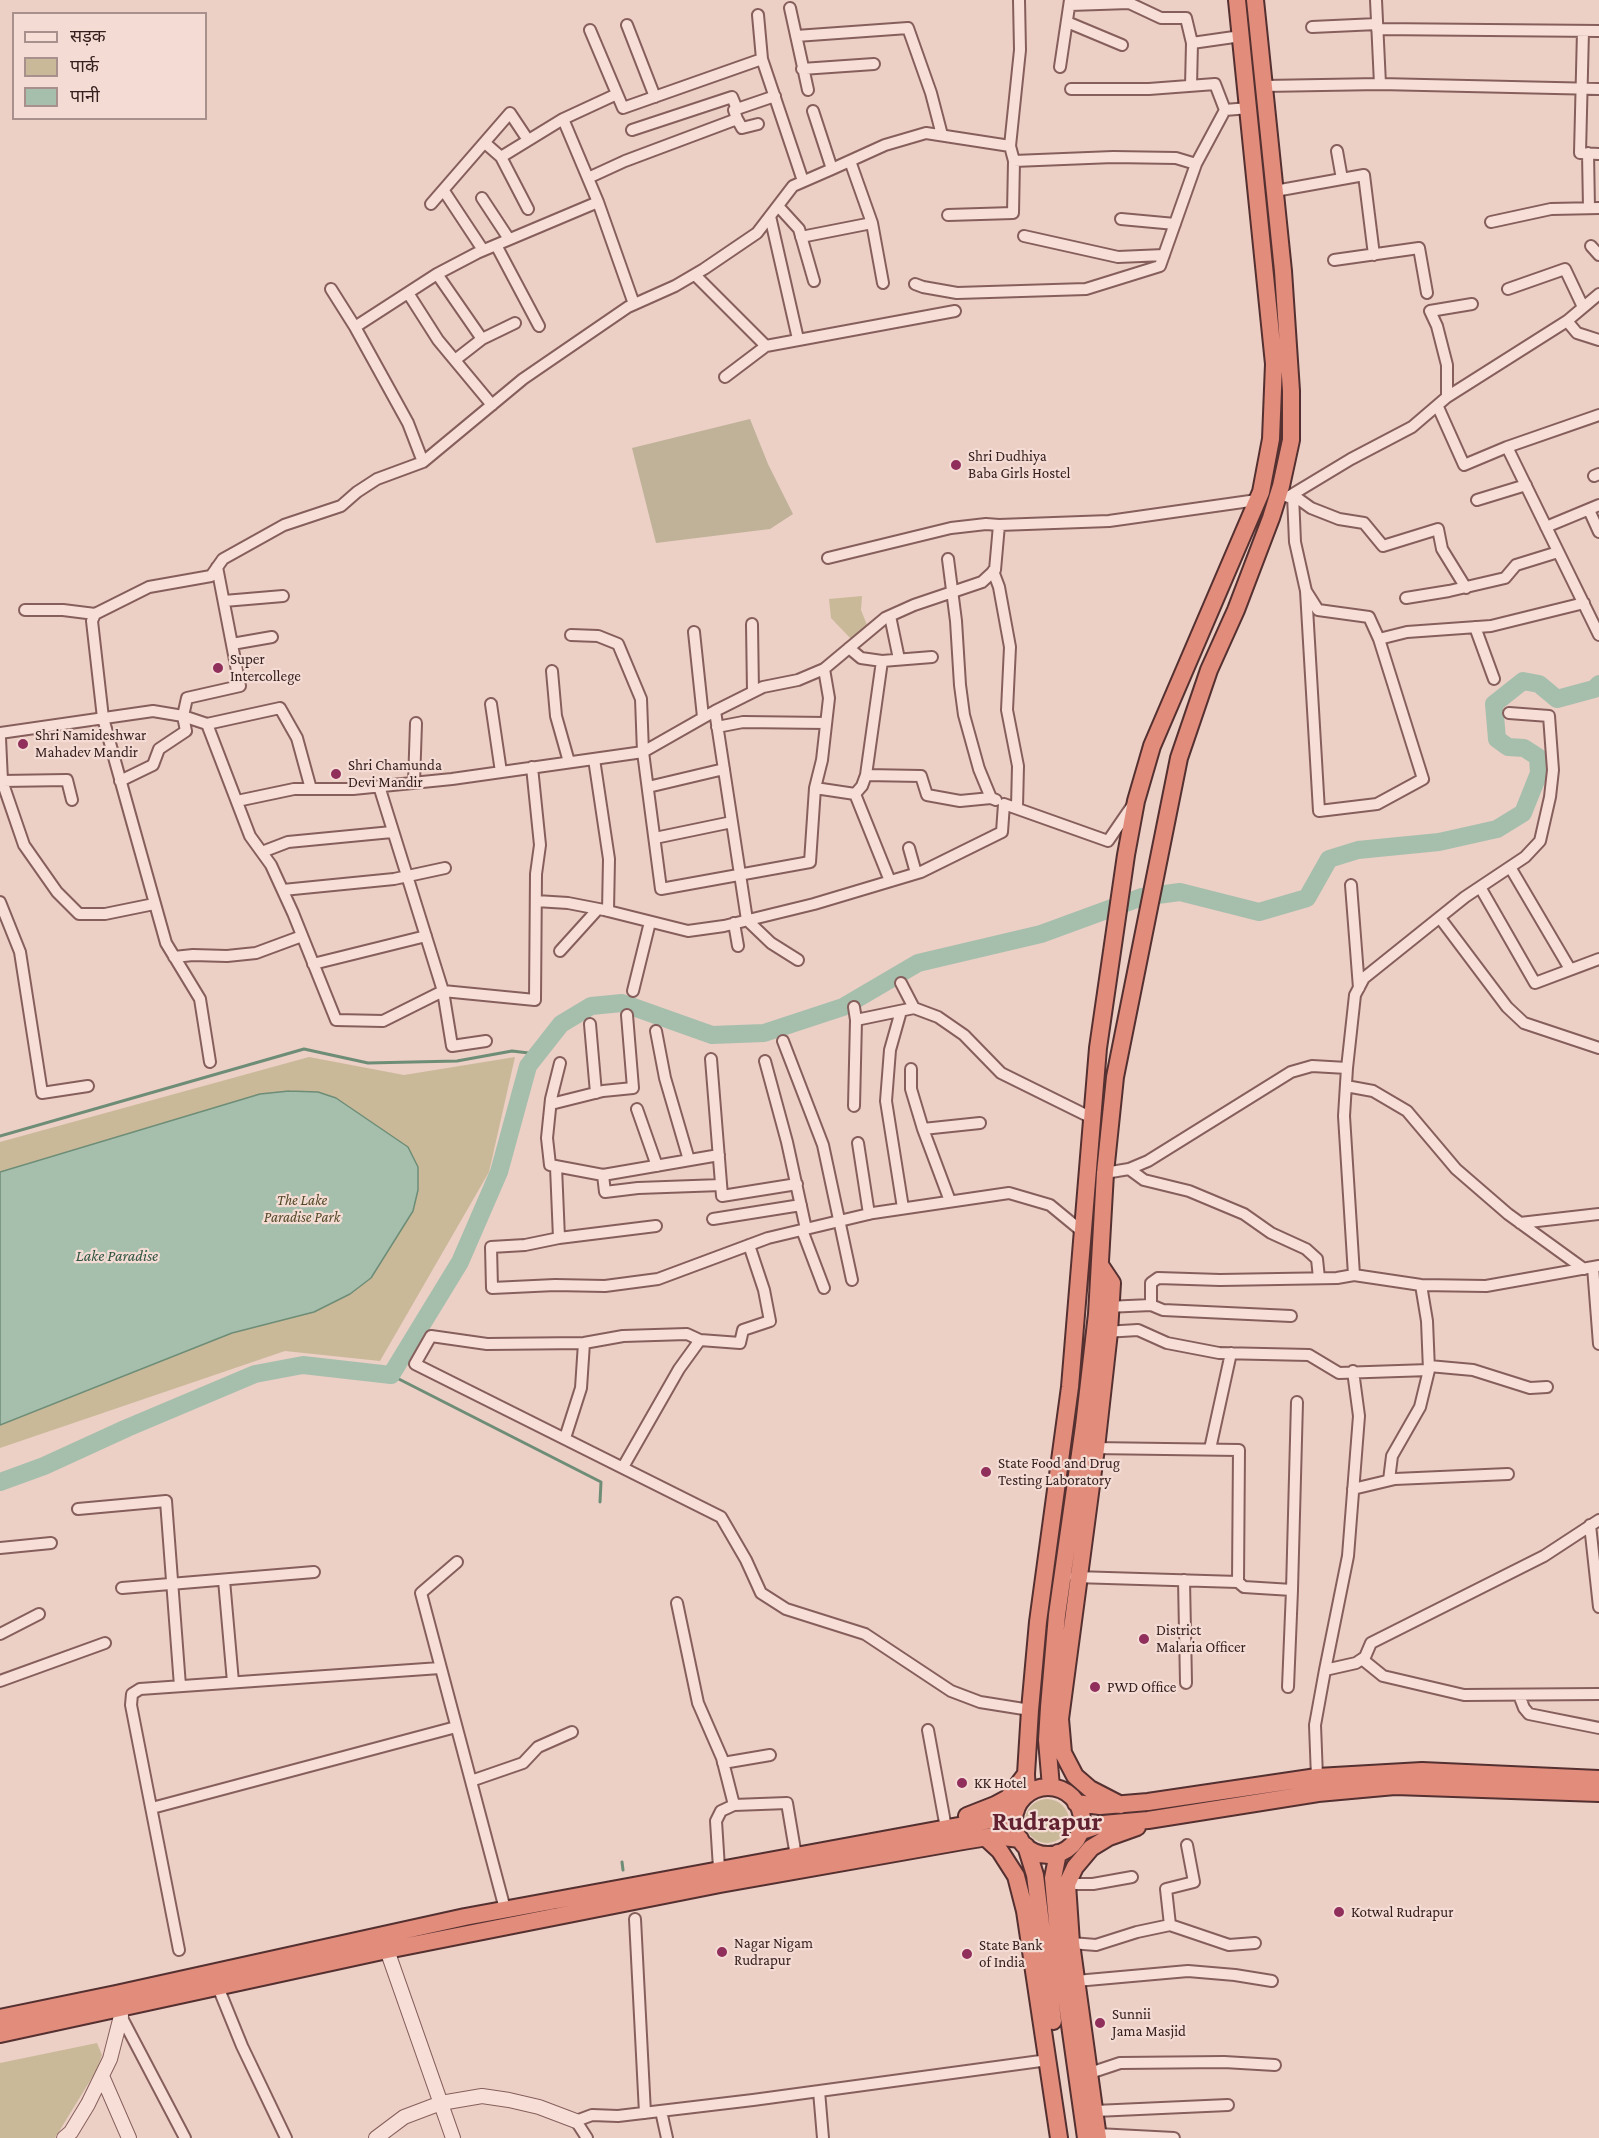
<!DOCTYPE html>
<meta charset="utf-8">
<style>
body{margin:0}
#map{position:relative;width:1599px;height:2138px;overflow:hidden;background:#eccfc5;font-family:"Crimson Pro","Noto Sans Devanagari",serif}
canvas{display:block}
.legend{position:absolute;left:12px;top:12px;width:195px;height:108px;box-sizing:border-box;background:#f4dcd4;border:2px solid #a8918c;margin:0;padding:8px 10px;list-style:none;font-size:18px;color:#36201f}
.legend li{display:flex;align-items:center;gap:12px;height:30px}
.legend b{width:30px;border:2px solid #a8918c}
</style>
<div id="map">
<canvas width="1599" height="2138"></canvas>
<ul class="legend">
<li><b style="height:8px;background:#f7dfd8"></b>सड़क</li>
<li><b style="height:16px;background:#c9b999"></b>पार्क</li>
<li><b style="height:16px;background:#a6bfad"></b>पानी</li>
</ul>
</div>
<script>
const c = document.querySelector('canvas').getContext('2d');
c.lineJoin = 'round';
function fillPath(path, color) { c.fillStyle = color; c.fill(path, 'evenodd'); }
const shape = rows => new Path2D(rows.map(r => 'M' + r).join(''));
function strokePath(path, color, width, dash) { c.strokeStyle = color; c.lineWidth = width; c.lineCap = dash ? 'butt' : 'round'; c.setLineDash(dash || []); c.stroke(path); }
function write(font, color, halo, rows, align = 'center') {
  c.font = font + ' "Crimson Pro",serif'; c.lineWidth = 4.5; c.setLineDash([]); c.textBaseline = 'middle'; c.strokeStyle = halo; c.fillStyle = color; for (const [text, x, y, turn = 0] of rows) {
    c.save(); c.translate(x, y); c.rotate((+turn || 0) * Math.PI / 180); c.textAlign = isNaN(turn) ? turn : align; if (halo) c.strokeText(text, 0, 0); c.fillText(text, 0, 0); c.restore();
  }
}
const green = shape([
 [862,596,861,610,867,625,852,640,831,618,829,599],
 [309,1057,404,1075,515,1057,489,1172,380,1361,285,1351,0,1448,0,1142],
 '1025 1821a22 22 0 1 1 44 0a22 22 0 1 1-44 0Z',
 [97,2043,102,2055,96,2071,55,2138,0,2138,0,2063]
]);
const cemetery = shape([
 [750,419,768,464,793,514,770,529,656,543,632,448]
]);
const water = shape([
 [289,1091,318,1092,336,1098,408,1147,418,1167,418,1190,413,1211,371,1278,350,1294,314,1312,232,1333,0,1425,0,1172,260,1094,289,1091]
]);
const stream = shape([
 [0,1136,304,1049,368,1063,457,1061,512,1051,537,1054],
 [391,1375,601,1482,600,1502],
 [622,1862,623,1870]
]);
const river = shape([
 [0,1482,44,1466,127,1428,255,1374,303,1365,391,1375,460,1262,499,1172,528,1066,561,1024,591,1006,622,1003,712,1035,764,1033,843,1007,918,963,1041,934,1142,897,1180,892,1259,912,1307,898,1329,859,1358,850,1439,842,1497,829,1523,813,1539,773,1538,757,1524,748,1508,747,1497,739,1494,704,1523,681,1539,684,1557,699,1594,689,1599,684]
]);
const minor = shape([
 [1376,0,1380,84],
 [1070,5,1129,3,1161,18,1186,18,1192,43,1241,36],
 [790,8,808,90],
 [758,15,762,59,803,181],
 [1067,22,1122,45],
 [627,25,655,97],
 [1312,27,1377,24],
 [1377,29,1599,31],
 [590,30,623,108,762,59],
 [1583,31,1580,153,1599,154],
 [796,36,908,28,931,93,942,135],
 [1060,67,1070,0],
 [802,69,874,64],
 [1191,86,1192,43],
 [1264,86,1380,84,1599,89],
 [1071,89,1149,89,1215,84,1225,110],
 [813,111,832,169],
 [563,119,598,202,634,304],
 [737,119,742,128,758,124],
 [632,130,732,97,737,109],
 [485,143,501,157,528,209],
 [1010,146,1020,50,1019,0],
 [1337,151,1342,179],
 [1588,153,1589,208],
 [501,157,563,119,617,94],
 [850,161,872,223,883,283],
 [588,178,625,161,737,119,734,110,775,96],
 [444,191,483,250],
 [1275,191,1364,175,1374,255],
 [482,198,509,239],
 [431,204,510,113,528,140],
 [778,206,799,229,814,281],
 [948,215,1013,213,1014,161],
 [770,216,798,339],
 [1121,219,1175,224],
 [1491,222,1551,209,1599,208],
 [1024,236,1118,257,1164,255],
 [801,237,872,223],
 [496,245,539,326],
 [1591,246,1599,255],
 [1334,260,1419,248,1427,293],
 [437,274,482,339],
 [695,275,766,346,955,311],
 [915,284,923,287,957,293,1086,289,1160,266,1196,164],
 [331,289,355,327,408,423,423,462],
 [1508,289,1565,269,1583,307],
 [408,293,438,340,492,405],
 [1567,321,1577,333,1599,340],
 [355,327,437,274,477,253,598,202],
 [455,360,482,339,515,323],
 [725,377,766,346],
 [1447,397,1447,365,1437,326,1430,311,1472,304],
 [1438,407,1464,465,1507,447,1599,415],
 [1507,447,1599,635],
 [1594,476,1599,474],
 [1293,495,1295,542,1306,591,1319,811,1377,804,1423,779,1379,639,1369,617,1318,610,1306,591],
 [1293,495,1311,508,1339,519,1364,523,1383,546,1438,529,1442,549,1466,588],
 [1288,497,1351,459,1412,427,1447,397,1567,321,1599,294],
 [1477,500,1526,485],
 [1589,510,1599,532],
 [1546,527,1599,505],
 [828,558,951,528,986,524,999,525],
 [948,559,956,621,960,685,964,715,979,769,991,798],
 [993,571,999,587,1010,647,1007,710,1018,766,1017,807],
 [1406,598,1449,591,1505,578,1516,565,1558,552],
 [224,601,283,596],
 [25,610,63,610,95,614],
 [890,616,899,659],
 [752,624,753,692],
 [1475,627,1494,679],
 [694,632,703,717],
 [571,635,598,636,618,644,641,699,643,752,661,889,810,862,815,788,822,760,829,698,824,669],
 [1379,639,1407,632,1491,626,1584,603],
 [232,644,272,637],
 [849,648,861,658,882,661,932,657],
 [552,671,556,716,569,762],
 [491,704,501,772],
 [715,711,747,920,771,943,798,960],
 [207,724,280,708,297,738,311,789],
 [717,727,743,722,826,723],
 [0,733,153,711,183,716,207,724,250,836,271,865,293,913,336,1020,383,1021,443,991,535,1000,536,874,540,845,532,767],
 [0,738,2,781,0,782],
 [594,759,609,859,608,911],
 [866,775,921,776,927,795,960,801,991,798,996,800],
 [120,781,153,765,159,749,186,731,183,716,187,698,240,686,217,567],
 [414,783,416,723],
 [379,786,443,991,452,1046,486,1041],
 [648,787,724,769],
 [815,788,855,794,890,881],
 [855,794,862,786,866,775,882,661],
 [72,800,67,780,2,781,24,845,57,892,79,914,105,914,154,904],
 [237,801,294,789,353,789,452,779,643,752,715,711,763,687,798,680,824,669,885,618,914,605,982,582,995,570,999,525,1109,521,1257,500],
 [655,838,732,822],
 [909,848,916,873],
 [262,852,288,842,392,832],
 [1510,867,1570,969],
 [1351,885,1359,988],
 [1480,887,1535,983,1599,959],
 [283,890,394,879,445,868],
 [536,901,568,903,604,910,688,931,724,926,814,904,921,872,1002,832,1004,804,1108,841,1132,806],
 [0,902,20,952,42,1093,88,1086],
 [1440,918,1507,1007,1524,1023,1599,1048],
 [734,923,738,946],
 [560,951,598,909],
 [174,957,193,955,227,956,256,953,302,936],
 [313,964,426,936],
 [901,983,914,1008],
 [633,991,650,922],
 [854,1007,856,1020,854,1106],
 [901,1011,890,1050,886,1101,903,1208],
 [856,1020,914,1008,938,1017,964,1035,1001,1073,1092,1118],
 [590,1024,596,1093],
 [656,1031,665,1078,689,1160],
 [783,1041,823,1145,852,1280],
 [711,1059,722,1196,797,1184],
 [765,1061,787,1142,806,1229],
 [210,1062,200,999,166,943,103,718,92,621,95,614,149,587,211,576,223,559,284,525,341,506,357,492,377,479,423,462,523,379,628,307,675,286,704,269,757,233,793,186,832,169,885,145,926,133,1010,146,1014,161,1113,157,1176,158,1196,164,1225,110,1249,108],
 [560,1063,551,1099,547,1138,550,1165,603,1175,719,1155],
 [911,1069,911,1089,923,1129,950,1201],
 [1346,1086,1373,1091,1407,1111,1456,1169,1508,1214,1584,1269],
 [551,1104,603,1091,633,1088,627,1015],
 [637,1109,657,1166],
 [923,1129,980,1123],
 [858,1143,869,1214],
 [556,1167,559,1238],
 [1129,1169,1144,1180,1189,1191,1244,1214,1271,1233,1306,1249,1317,1259,1319,1278],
 [1105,1173,1129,1169,1148,1161,1291,1072,1312,1066,1347,1068],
 [603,1175,605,1192,638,1188,721,1185],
 [713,1219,801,1205],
 [1520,1223,1599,1214],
 [656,1226,559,1238,525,1245,491,1247,492,1288,555,1285,605,1286,658,1279,768,1238,873,1213,1009,1193,1050,1205,1084,1233],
 [802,1230,824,1288],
 [1593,1267,1599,1344],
 [1354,1275,1344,1116,1347,1068,1355,995,1364,978,1465,897,1525,857,1540,841,1550,797,1553,770,1549,716,1509,713],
 [1151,1305,1163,1310,1291,1316],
 [1106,1307,1151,1305,1151,1283,1158,1278,1220,1280,1337,1278,1354,1275,1421,1285,1486,1286,1599,1266],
 [1104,1332,1138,1330,1167,1343,1219,1353,1309,1355,1339,1373,1429,1370],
 [700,1340,687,1334,623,1336,584,1343,487,1344,431,1336,415,1364,721,1517,746,1560,761,1593,786,1609,865,1634,951,1691,980,1702,1030,1710],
 [1429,1366,1473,1370,1530,1388,1547,1387],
 [565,1438,581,1388,584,1343],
 [1092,1448,1239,1450,1238,1582],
 [1210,1449,1231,1353],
 [623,1467,679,1369,700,1340,740,1343,743,1330,770,1321,764,1290,749,1245],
 [1389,1480,1392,1456,1420,1407,1429,1370,1427,1321,1421,1285],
 [1353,1489,1395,1479,1508,1474],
 [78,1509,166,1501,180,1686],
 [1590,1525,1599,1607],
 [0,1548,51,1543],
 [457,1562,421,1593,505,1909],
 [1075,1577,1238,1582,1244,1587,1292,1590],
 [224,1580,233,1682],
 [1184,1580,1186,1683],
 [122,1588,314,1572],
 [677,1603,698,1703,722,1758,734,1805],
 [0,1634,39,1614],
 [1362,1659,1383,1676,1464,1695,1599,1694],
 [1325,1670,1348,1556,1359,1416,1353,1371],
 [0,1681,105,1643],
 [1288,1687,1292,1590,1297,1402],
 [1519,1695,1524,1708,1529,1714,1599,1728],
 [928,1730,946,1828],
 [723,1763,770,1755],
 [1317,1777,1315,1725,1325,1670,1356,1663,1365,1657,1371,1643,1544,1556,1599,1520],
 [471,1781,523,1763,538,1747,572,1732],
 [152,1808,456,1727],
 [719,1868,716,1821,721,1811,734,1805,787,1803,796,1856],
 [1067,1884,1093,1884,1132,1877],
 [635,1919,645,2113],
 [1170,1925,1166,1889,1194,1882,1187,1845],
 [1071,1943,1096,1945,1137,1932,1170,1925,1229,1945,1255,1943],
 [179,1950,131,1705,132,1694,140,1689,440,1668],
 [1076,1981,1188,1971,1235,1975,1272,1981],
 [218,1987,242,2046,286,2138],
 [121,2016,185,2138],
 [1090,2073,1120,2063,1224,2062,1275,2065],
 [819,2091,823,2138],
 [661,2111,667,2138],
 [1095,2111,1228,2105],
 [1097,2134,1174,2138],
 [587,2138,576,2121,592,2115,618,2116,753,2100,1048,2060]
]);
const tertiary = shape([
 [387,1950,453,2138],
 [102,2076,129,2138],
 [64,2138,71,2132,88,2104,110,2059,121,2016,119,2008],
 [376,2138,404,2117,441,2103,482,2096,509,2100,539,2107,576,2121]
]);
const trunk = shape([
 [1100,1265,1112,1283,1109,1332,1096,1448,1060,1719,1063,1753,1075,1776,1090,1789,1121,1805],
 [1051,1787,1047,1740,1049,1707,1057,1615,1084,1426,1097,1314,1105,1173,1115,1077,1179,758,1209,670,1236,610,1271,518,1281,486,1291,440,1291,391,1283,271,1255,0],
 '1014 1821a34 34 0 1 1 68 0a34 34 0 1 1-68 0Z',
 [1027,1794,1026,1774,1030,1710,1038,1622,1070,1387,1098,1048,1126,855,1136,801,1152,746,1261,492,1271,439,1274,364,1237,0],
 [1076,1803,1100,1806,1148,1802,1317,1777,1422,1771,1599,1779],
 [967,1816,995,1805,1008,1798,1026,1774],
 [1079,1832,1103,1824,1148,1820,1318,1793,1395,1786,1599,1793],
 [986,1838,1000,1851,1016,1876,1025,1911,1059,2138],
 [1026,1846,1035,1875,1053,2021],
 [1058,1853,1053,1878,1060,1954,1086,2138],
 [0,2018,116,1994,465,1917,991,1820,1016,1810],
 [0,2034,387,1950,720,1884,963,1841,994,1836,1020,1839],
 [1098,2138,1071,1943,1067,1884,1075,1867,1091,1848,1109,1837,1137,1827]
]);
const markers = [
 [956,465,6,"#912f5c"],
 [218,668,6,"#912f5c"],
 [23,744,6,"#912f5c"],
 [336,774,6,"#912f5c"],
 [986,1472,6,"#912f5c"],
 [1144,1639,6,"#912f5c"],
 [1095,1687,6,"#912f5c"],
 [962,1783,6,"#912f5c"],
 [1339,1912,6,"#912f5c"],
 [722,1952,6,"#912f5c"],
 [967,1954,6,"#912f5c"],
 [1100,2023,6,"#912f5c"]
];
const poiNames = [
 ["Shri Dudhiya",968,456],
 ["Baba Girls Hostel",968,473],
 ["Super",230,659],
 ["Intercollege",230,676],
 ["Shri Namideshwar",35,735],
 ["Mahadev Mandir",35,752],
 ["Shri Chamunda",348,765],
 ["Devi Mandir",348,782],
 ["State Food and Drug",998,1463],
 ["Testing Laboratory",998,1480],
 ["District",1156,1630],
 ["Malaria Officer",1156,1647],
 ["PWD Office",1107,1687],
 ["KK Hotel",974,1783],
 ["Kotwal Rudrapur",1351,1912],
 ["Nagar Nigam",734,1943],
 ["Rudrapur",734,1960],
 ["State Bank",979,1945],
 ["of India",979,1962],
 ["Sunnii",1112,2014],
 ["Jama Masjid",1112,2031]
];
const parkNames = [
 ["The Lake",302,1200],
 ["Paradise Park",302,1217]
];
const waterNames = [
 ["Lake Paradise",117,1256]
];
const townNames = [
 ["Rudrapur",1047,1822]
];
fillPath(green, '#c9b999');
fillPath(cemetery, '#bfb298');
fillPath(water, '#a6bfad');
strokePath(water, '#6d8d77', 1.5);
strokePath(stream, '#6d8d77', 3);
strokePath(river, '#a6bfad', 18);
strokePath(minor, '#865f5c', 14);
strokePath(tertiary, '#865f5c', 16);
strokePath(trunk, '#543030', 20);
strokePath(minor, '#f7dfd8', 10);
strokePath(tertiary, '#f7dfd8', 14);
strokePath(trunk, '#e28c7c', 16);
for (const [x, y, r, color] of markers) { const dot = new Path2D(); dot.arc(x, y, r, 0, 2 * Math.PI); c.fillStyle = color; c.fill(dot); strokePath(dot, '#f4dcd4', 2); }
write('15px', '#36201f', '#f4dcd4', poiNames, 'left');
write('italic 15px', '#524927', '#f4dcd4', parkNames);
write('italic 16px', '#2f5542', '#f4dcd4', waterNames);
write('bold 27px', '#612130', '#f4dcd4', townNames);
</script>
